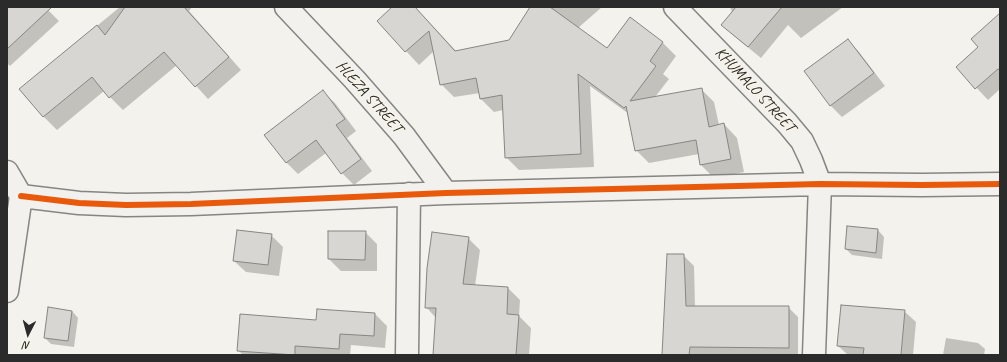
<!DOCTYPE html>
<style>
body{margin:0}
#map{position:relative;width:1007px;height:362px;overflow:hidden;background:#f4f2ec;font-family:Caveat,sans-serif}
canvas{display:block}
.frame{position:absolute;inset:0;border:8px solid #2b2b2b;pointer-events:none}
.north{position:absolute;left:8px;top:314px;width:40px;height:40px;-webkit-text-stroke:3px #f7f3e8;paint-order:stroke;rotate:186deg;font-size:11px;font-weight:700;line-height:16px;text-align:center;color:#2b2b2b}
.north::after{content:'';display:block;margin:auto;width:14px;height:18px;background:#2b2b2b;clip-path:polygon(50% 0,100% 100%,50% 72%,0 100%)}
</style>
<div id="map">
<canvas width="1007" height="362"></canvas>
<div class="frame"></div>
<div class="north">N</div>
</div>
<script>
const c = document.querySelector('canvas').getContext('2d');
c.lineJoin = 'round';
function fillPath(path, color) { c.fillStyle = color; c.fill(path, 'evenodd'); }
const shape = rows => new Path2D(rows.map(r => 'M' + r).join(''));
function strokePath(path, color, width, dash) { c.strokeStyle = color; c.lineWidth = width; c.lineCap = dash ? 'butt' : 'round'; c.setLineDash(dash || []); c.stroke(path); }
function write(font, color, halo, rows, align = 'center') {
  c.font = font + ' Caveat,sans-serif'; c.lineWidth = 3; c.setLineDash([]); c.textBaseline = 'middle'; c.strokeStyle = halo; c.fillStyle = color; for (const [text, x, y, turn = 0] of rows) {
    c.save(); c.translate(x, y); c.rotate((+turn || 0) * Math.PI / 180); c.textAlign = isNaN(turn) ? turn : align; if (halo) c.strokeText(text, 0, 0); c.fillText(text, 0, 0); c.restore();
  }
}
const shadow = shape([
 [7,7,45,7,59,21,10,66,7,63],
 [120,7,192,7,189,11,241,70,208,99,177,65,123,110,104,91,57,130,44,117,20,89],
 [394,7,415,7,456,51,509,41,531,7,602,7,578,28,607,50,630,19,663,43,676,56,663,74,669,79,655,97,701,89,714,102,719,125,724,124,737,138,744,172,714,178,701,165,699,154,649,163,636,150,629,114,590,86,594,167,519,170,506,157,503,110,494,112,481,99,480,93,454,97,441,84,434,51,419,65,378,21],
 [730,7,843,7,801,38,788,25,761,58,734,36,722,24,732,12],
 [1000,25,1000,89,988,100,957,67,980,47],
 [848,40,859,52,885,86,842,117,830,105],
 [323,92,335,103,356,131,347,138,372,171,354,185,342,173,326,153,298,174,286,162],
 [878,230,884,237,882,259,852,255,846,249],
 [365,232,377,244,377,271,341,271,329,259],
 [271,235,283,247,279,276,246,272,234,261],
 [468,238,480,250,475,286,508,288,520,300,519,316,531,328,529,355,434,355,436,318,426,307],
 [683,255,694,266,695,307,788,307,798,317,798,355,663,355],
 [72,311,78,318,74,347,51,344,45,338],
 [904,311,916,322,913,355,848,355,838,346],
 [375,314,387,326,385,348,351,345,350,355,243,355,238,350],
 [946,338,978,343,985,349,984,355,943,355]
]);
const building = shape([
 [7,7,52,7,7,49,7,7],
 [125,7,184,7,229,57,195,87,164,52,109,98,92,77,43,117,19,89,97,25,105,35,125,7],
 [392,7,415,7,455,51,509,40,530,7,550,7,607,48,630,17,663,42,650,61,656,66,630,101,702,88,709,127,724,123,731,159,700,165,696,140,635,151,626,106,624,108,578,74,581,154,505,158,502,95,480,99,476,78,440,85,429,31,405,52,377,21,392,7],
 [736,7,782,7,748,47,721,25,736,7],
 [1000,13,1000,70,998,69,975,89,956,67,978,47,971,39,1000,13],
 [848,39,874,73,830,106,804,71,848,39],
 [323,90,345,119,336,125,361,159,341,174,316,140,286,163,264,135,323,90],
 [847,226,878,229,876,253,845,249,847,226],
 [237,230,272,234,268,265,233,261,237,230],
 [328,231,366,231,365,260,328,259,328,231],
 [432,232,469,237,463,284,508,287,507,314,519,315,516,355,433,355,436,308,425,308,427,268,432,232],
 [667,254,684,254,686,306,789,306,789,348,690,347,689,355,662,355,667,254],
 [841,305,905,310,901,355,863,355,864,348,837,346,841,305],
 [48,307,72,311,68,341,44,338,48,307],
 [317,309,375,313,374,336,340,334,339,349,295,346,295,355,237,351,240,314,316,320,317,309]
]);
const street = shape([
 [286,7,355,80,404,136,446,193],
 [675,7,787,123,802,141,811,160,820,184,814,355],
 [7,172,21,196],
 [21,196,79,203,126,205,191,204,446,193,820,184,922,185,1000,184],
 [7,291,21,196],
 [407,355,409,194]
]);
const cycleway = shape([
 [21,196,79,203,126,205,191,204,446,193,820,184,922,185,1000,184]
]);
const streetNames = [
 ["KHUMALO STREET",755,90,47],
 ["HLEZA STREET",369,97,48]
];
fillPath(shadow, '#0003');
fillPath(building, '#d7d6d2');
strokePath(building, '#858582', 1);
strokePath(street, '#858582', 25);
strokePath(street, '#f2f1ed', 22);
strokePath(cycleway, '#e8590c', 6);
write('16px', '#2b2b2b', '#f7f3e8', streetNames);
</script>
